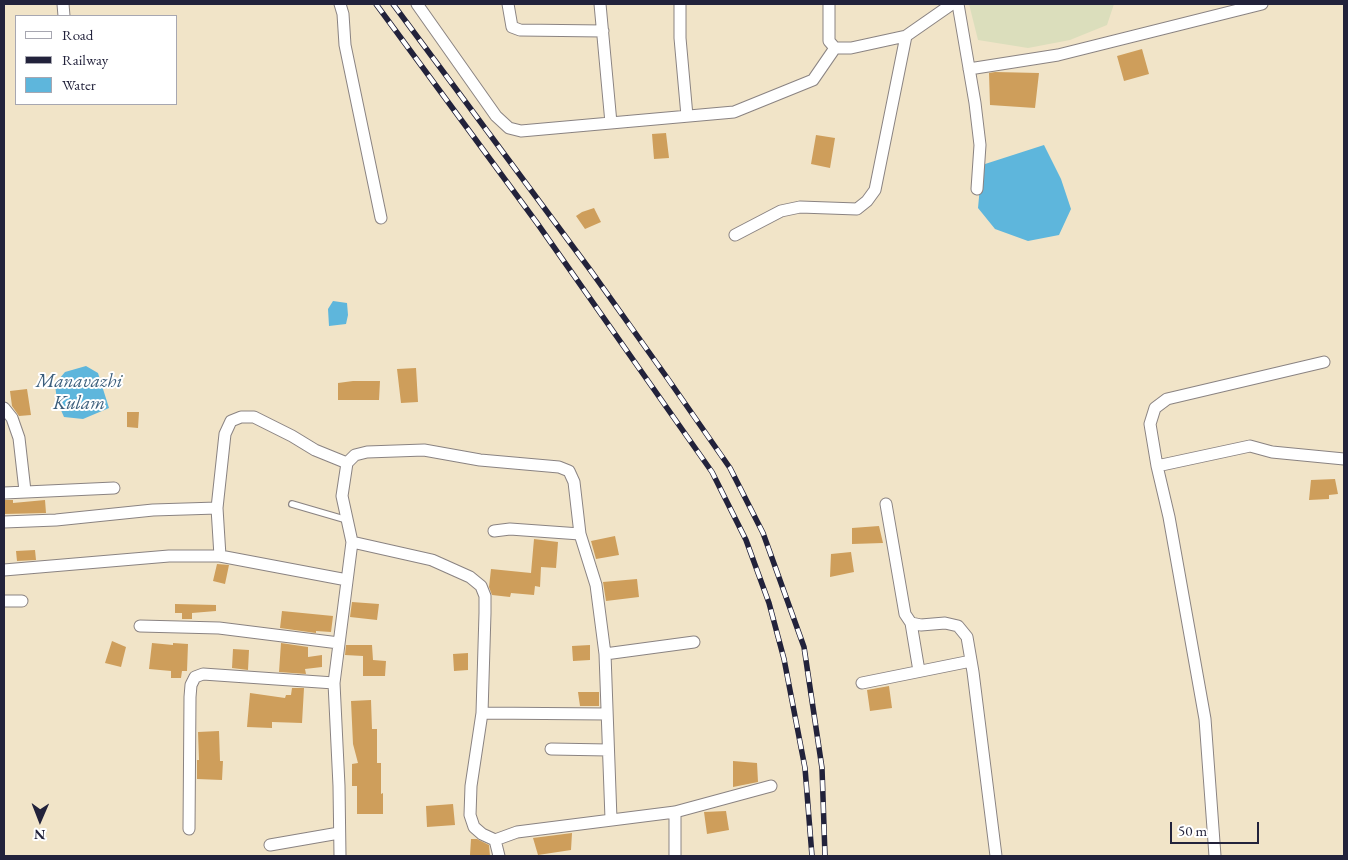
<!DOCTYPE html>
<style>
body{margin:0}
#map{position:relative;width:1348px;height:860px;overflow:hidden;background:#f1e4c8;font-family:"EB Garamond",serif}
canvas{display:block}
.frame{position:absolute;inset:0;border:5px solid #22223b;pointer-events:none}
.legend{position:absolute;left:15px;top:15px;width:162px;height:90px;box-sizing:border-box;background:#fff;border:1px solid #a7a7b1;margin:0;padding:6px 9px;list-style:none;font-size:15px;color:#22223b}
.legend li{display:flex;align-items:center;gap:10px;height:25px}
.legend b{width:25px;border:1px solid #a7a7b1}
.north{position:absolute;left:15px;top:795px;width:50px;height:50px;-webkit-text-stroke:4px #fff;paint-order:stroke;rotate:181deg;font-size:14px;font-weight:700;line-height:20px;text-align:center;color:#22223b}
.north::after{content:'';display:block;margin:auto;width:18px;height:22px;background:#22223b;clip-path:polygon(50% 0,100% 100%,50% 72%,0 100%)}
.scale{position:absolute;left:1170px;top:822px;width:89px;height:22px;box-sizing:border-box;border:2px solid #22223b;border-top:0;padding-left:6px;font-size:15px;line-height:18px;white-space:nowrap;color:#22223b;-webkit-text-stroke:4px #fff;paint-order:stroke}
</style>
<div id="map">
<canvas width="1348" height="860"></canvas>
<div class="frame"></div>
<ul class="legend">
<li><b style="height:6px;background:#fff"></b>Road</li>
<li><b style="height:6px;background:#22223b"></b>Railway</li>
<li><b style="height:14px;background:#5eb6dc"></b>Water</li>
</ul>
<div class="north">N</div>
<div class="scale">50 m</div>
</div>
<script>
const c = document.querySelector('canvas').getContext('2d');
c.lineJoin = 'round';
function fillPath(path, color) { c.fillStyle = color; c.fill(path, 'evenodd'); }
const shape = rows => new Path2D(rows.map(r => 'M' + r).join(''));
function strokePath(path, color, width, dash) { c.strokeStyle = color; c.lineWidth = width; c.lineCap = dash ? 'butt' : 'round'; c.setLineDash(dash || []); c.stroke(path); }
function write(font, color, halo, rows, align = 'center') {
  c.font = font + ' "EB Garamond",serif'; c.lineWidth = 4; c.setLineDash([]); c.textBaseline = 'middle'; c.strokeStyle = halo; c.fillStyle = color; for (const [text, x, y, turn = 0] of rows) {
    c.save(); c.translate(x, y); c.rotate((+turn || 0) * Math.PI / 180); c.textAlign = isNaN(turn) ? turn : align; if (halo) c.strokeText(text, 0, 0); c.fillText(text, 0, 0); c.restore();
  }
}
const built = shape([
 [969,4,1114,4,1107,25,1070,40,1028,48,978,40]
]);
const water = shape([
 [1044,145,1061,179,1071,209,1059,235,1028,241,995,229,978,208,982,165],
 [333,301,347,303,348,315,346,324,329,326,328,309],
 [86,366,98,373,109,408,83,419,64,417,57,401,55,384,65,372]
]);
const building = shape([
 [1142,49,1149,74,1124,81,1117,56],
 [995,72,1039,73,1035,108,990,105,989,73],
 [666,133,669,158,654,159,652,134],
 [816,135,835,138,830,168,811,164],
 [594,208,601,222,585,229,576,216,582,212],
 [416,368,418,402,401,403,397,369],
 [353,381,380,381,379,400,338,400,338,383],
 [27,389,31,415,19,416,12,406,10,391],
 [127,412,139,412,138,428,127,427],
 [1335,479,1338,494,1329,495,1329,499,1309,500,1311,480],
 [4,500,13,500,13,503,45,500,46,513,4,514],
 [879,526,883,543,852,544,852,528],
 [615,536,619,555,596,559,591,541],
 [534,539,558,542,556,568,541,567,540,587,535,586,534,595,511,593,510,597,492,595,489,587,491,569,531,573],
 [35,550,36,560,17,561,16,551],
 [851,552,854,572,830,577,831,554],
 [217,564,229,565,225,584,213,581],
 [637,579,639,597,606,601,603,582],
 [352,602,379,604,377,620,350,617],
 [175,604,216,605,216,611,192,613,192,619,182,619,182,613,175,613],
 [282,611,333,616,331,632,316,631,316,633,280,628],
 [112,641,126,647,121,667,105,663],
 [152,643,173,645,173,643,188,644,187,671,182,671,181,678,171,678,171,671,149,669],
 [281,643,308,647,308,657,322,655,322,667,305,669,306,674,279,672],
 [346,645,372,645,373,660,386,661,385,676,363,676,363,656,345,655],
 [590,645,590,660,573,661,572,646],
 [233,649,249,650,248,670,232,668],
 [468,653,468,670,454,671,453,654],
 [889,686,892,708,870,711,867,690],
 [292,688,304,688,302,723,272,722,272,728,247,727,250,693,285,698,286,695,291,695],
 [578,692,599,692,599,706,580,706],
 [371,700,372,729,377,729,377,763,381,763,381,794,383,793,383,814,357,814,357,786,352,786,352,764,358,763,353,744,351,701],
 [219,731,220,761,223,761,222,780,197,779,197,760,199,760,198,732],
 [733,761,757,763,758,782,733,787],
 [453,804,455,825,427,827,426,806],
 [726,811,729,830,707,834,704,812],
 [572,833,571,850,538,855,533,838],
 [471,839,477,839,489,845,490,856,470,855]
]);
const service = shape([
 [292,504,347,520]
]);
const minor = shape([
 [63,4,64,16],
 [340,4,343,14,345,45,381,218],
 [417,4,496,116,509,128,521,131,734,112,813,80,835,48],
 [508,4,512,27,520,30,603,31],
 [600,4,611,123],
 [680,4,680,38,687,116],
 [829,4,829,41,835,48,851,48,906,36],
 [958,4,975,103,980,145,977,189],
 [969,69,1058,55,1262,4],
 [735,235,781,211,800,207,857,209,867,201,875,190,906,36,952,4],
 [4,408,12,418,19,438,25,491],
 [347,463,315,450,292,436,254,417,241,417,231,421,225,434,217,508,220,556,347,580],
 [1157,466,1250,446,1272,452,1344,459],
 [4,493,114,488],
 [886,504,905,614,911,623,921,625,945,623,958,626,967,637,973,672,996,856],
 [4,522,56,520,153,510,217,508],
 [580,534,596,585,605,654,611,819],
 [352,542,342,496,347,463,355,455,367,452,424,450,480,460,559,467,569,471,574,482,580,534,510,529,494,531],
 [4,570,169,556,220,556],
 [4,601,22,601],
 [911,623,919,671],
 [140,626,219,628,339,643],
 [605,654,694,642],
 [862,683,971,661],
 [482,713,607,714],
 [551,749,608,750],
 [189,829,190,697,191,685,195,677,203,674,334,683],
 [495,840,517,832,675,812,771,786],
 [270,845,339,833],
 [340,856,339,786,334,683,352,542,432,560,470,577,481,586,485,596,485,613,482,713,471,786,470,815,474,827,482,834,495,840,499,856],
 [675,856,675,812],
 [1215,856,1205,719,1169,517,1157,466,1150,424,1155,408,1167,399,1324,362]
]);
const rail = shape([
 [376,4,537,223,712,472,746,540,769,603,784,659,805,768,812,856],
 [393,4,591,271,668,379,730,468,763,533,804,647,822,768,825,856]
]);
const waterNames = [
 ["Manavazhi",79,382],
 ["Kulam",79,404]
];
fillPath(built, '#dbdebc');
fillPath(water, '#5eb6dc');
fillPath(building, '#ce9e5b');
strokePath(service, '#8a8382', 8);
strokePath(minor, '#8a8382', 13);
strokePath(service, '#fff', 5.5);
strokePath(minor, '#fff', 11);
strokePath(rail, '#22223b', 5.5);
strokePath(rail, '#fff', 4, [11]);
write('italic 19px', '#3a5d7b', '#fff', waterNames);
</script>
